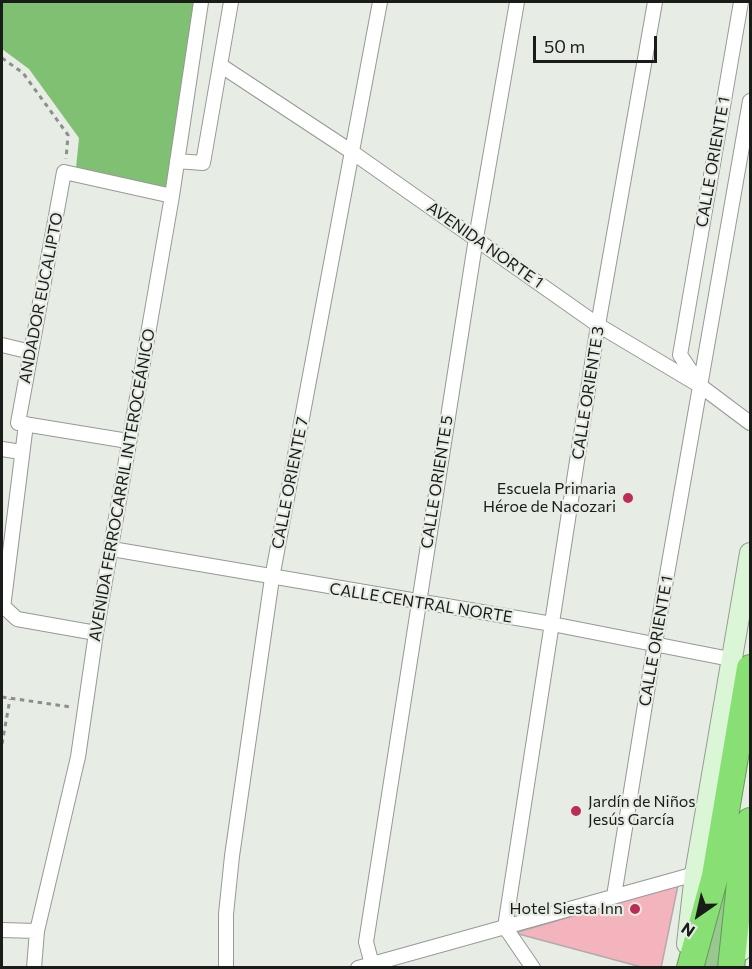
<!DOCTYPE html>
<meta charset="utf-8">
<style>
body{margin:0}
#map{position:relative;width:752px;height:969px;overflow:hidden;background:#e7ece5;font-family:Commissioner,sans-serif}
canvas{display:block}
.frame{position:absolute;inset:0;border:3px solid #1a1c1a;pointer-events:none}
.north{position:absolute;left:668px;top:885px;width:60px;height:60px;-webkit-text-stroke:4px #e7ece5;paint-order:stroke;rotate:214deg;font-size:16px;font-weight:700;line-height:24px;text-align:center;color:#1a1c1a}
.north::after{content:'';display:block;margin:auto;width:21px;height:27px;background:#1a1c1a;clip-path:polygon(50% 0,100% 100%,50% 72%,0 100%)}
.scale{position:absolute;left:533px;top:36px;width:124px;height:27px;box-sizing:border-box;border:3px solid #1a1c1a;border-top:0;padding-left:8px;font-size:18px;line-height:21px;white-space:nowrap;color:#1a1c1a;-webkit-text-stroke:4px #e7ece5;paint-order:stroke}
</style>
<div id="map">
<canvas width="752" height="969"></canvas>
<div class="frame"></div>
<div class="north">N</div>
<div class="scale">50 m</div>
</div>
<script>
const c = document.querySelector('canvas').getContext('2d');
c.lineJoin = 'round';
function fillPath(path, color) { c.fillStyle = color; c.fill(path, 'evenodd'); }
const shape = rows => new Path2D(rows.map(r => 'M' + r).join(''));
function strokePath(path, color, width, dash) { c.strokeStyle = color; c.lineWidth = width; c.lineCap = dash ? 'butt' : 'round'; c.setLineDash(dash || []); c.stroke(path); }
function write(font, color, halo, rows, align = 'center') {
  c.font = font + ' Commissioner,sans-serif'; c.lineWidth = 4.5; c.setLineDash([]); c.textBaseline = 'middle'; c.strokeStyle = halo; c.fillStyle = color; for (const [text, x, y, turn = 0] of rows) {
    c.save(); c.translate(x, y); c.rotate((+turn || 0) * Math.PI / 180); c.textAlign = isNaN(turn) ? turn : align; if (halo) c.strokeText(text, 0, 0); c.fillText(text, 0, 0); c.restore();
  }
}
const green = shape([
 [750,720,750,744,734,832,718,967,700,968]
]);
const forest = shape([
 [2,2,197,2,166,188,76,168,79,138,29,69,2,49]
]);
const building = shape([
 [678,885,661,968,645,968,515,933,678,885]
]);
const path = shape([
 [2,58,23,73,68,135,66,159],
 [2,697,71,707],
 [2,744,10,699]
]);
const street = shape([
 [220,65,352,152,598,325,702,387,750,423],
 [177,161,203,163,231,2],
 [2,345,31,352],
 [699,383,680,355,741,2],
 [128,441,18,423,64,172,172,196],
 [2,449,21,452],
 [112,549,552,624,730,659],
 [2,605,17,619,96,633],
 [3,608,26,424],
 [614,896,655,643,750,101],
 [2,930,37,931],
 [34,968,37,931,78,757,96,633,172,196,201,2],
 [226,968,226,914,232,856,272,578,380,2],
 [358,968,695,874],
 [373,968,366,942,476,238,517,2],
 [533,968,505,927,598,325,655,2]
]);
const secondary = shape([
 [687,944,695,874,750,553],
 [742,950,750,917]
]);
const highway = shape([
 [690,968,715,876,750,668],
 [731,968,740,883,750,821]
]);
const markers = [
 [628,498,6,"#bc2c55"],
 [576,811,6,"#bc2c55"],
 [635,909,6,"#bc2c55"]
];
const streetNames = [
 ["CALLE ORIENTE 1",713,162,-80],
 ["AVENIDA NORTE 1",485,245,35],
 ["ANDADOR EUCALIPTO",41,298,-79],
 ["CALLE ORIENTE 3",588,393,-81],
 ["CALLE ORIENTE 5",437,482,-81],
 ["CALLE ORIENTE 7",290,483,-79],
 ["AVENIDA FERROCARRIL INTEROCEÁNICO",122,485,-80],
 ["CALLE CENTRAL NORTE",421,603,9],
 ["CALLE ORIENTE 1",656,641,-80]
];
const poiNames = [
 ["Escuela Primaria",616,489],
 ["Héroe de Nacozari",616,507],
 ["Jardín de Niños",588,802,"left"],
 ["Jesús García",588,820,"left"],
 ["Hotel Siesta Inn",623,909]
];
fillPath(green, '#99c88f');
fillPath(forest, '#80c072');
fillPath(building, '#f4b4bd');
strokePath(building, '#b3aaab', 1.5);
strokePath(street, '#959a94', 16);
strokePath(secondary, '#959a94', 22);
strokePath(highway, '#629b55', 28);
strokePath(path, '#8c8f8b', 3, [4.5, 4.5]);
strokePath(street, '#fff', 14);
strokePath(secondary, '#dbf6d6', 20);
strokePath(highway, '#88e075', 26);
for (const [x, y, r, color] of markers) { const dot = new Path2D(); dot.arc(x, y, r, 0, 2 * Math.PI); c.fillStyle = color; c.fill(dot); strokePath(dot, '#e7ece5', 2); }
write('16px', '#1a1c1a', '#e7ece5', streetNames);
write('16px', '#1a1c1a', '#e7ece5', poiNames, 'right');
</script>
